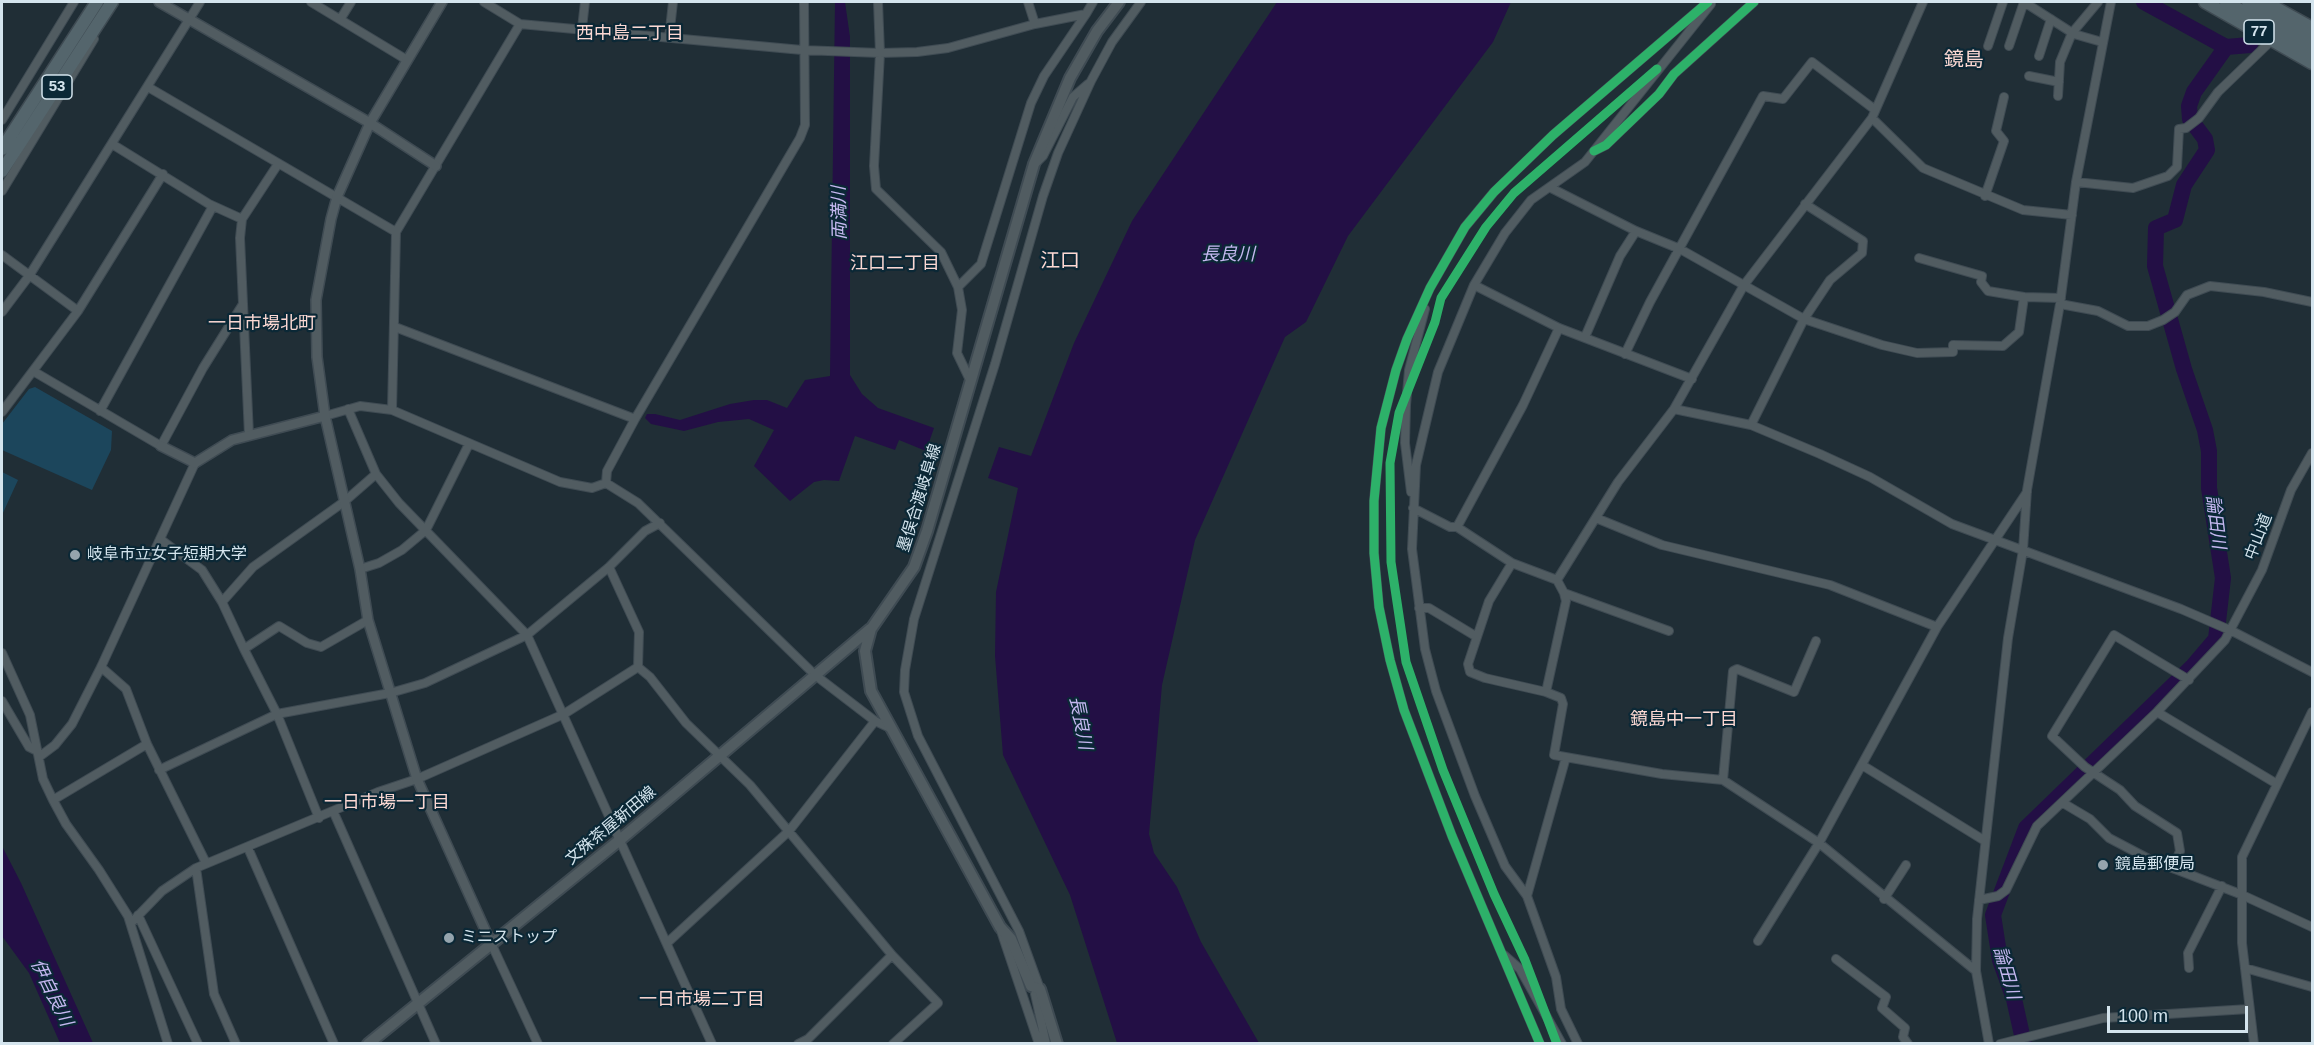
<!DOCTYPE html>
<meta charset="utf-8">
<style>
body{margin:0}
#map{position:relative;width:2314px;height:1045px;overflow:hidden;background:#202e36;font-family:Arial,sans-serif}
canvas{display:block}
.frame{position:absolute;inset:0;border:3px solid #d4e4ed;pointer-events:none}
.scale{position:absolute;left:2107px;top:1006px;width:141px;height:27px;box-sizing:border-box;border:3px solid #d4e4ed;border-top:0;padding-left:8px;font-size:18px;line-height:21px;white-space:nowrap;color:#d4e4ed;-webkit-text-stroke:4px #0b2836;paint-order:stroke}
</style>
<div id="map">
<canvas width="2314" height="1045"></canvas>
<div class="frame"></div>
<div class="scale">100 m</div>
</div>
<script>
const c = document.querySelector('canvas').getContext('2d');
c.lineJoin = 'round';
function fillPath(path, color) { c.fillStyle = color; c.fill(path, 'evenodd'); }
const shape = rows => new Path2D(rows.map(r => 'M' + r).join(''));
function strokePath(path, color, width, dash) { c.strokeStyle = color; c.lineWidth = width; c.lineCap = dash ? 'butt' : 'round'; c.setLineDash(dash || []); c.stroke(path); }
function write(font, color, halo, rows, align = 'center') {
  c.font = font + ' Arial,"Noto Sans JP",sans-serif'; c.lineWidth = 4.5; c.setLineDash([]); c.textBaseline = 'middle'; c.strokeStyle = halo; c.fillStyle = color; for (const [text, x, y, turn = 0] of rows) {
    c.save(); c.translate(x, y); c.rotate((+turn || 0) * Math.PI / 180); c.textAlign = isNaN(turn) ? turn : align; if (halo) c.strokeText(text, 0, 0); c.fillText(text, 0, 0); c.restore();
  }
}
const green = shape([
 [35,387,112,431,111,450,92,490,2,450,2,424,29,389],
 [2,472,18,480,2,515]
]);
const water = shape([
 [835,2,845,2,850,37,850,375,862,394,878,408,934,428,926,451,899,440,895,450,855,436,839,481,824,480,814,482,790,501,754,466,774,430,749,419,718,422,684,431,651,424,645,418,647,414,655,414,680,420,730,404,754,400,767,400,787,408,805,380,830,376],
 [1277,2,1511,2,1493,42,1348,236,1306,322,1285,337,1195,540,1162,685,1149,834,1154,853,1177,887,1201,942,1259,1043,1117,1043,1070,895,1003,755,995,656,996,592,1018,488,988,478,999,447,1031,456,1074,343,1132,221],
 [2,846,21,883,93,1043,60,1043,29,973,2,936]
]);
const river = shape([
 [2144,2,2226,47],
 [2226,47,2250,45],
 [2024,1044,2014,999,2000,960,1993,915,2026,828,2193,666,2216,639,2223,578,2209,488,2209,451,2205,430,2184,369,2155,266,2156,228,2175,220,2184,185,2207,150,2205,139,2190,119,2189,106,2194,92,2226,47]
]);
const minor = shape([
 [311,2,407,60],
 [484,2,520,24,802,50,880,53,917,52,948,48,1035,24,1086,14,1093,2],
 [878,2,880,53,874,166,876,189,941,252,958,287,981,264,1031,103,1044,76,1086,14],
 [1028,2,1035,24],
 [2024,2,2074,34,2102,42],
 [341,18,351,2],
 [520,24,396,232,392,410,560,482,592,488,606,483,638,503,815,675,875,721],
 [582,28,585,2],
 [669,38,673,2],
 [1988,46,2003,2],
 [2009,46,2024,2],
 [2039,56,2051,19],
 [2029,76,2059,82],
 [148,87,396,232],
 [2058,96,2060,62,2072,33,2098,2],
 [1872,118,1923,168,2023,210,2072,215],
 [2,120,74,2],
 [112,144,209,204,242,219],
 [1596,150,1606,145,1659,94,1674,74,1754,2],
 [1036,163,1043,156,1073,97,1088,84],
 [2076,182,2133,188,2168,176,2177,167,2179,129,2186,128,2199,118,2218,92,2272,40],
 [1551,188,1636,231,1680,249,1804,319,1882,345,1917,353,1953,352,1953,345,2003,346,2019,332,2024,297,2061,298],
 [2,191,94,39],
 [1985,196,2004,141,1996,131,2004,97],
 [2,255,78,311],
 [1919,258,1982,276,1981,282,1988,291,2024,297],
 [1474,285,1559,328,1692,379],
 [958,287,962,310,957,353,970,380],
 [2060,304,2098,311,2128,326,2148,326,2163,320,2175,312,2187,295,2210,286,2264,292,2312,302],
 [2,312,29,276,200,2],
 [395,327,635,419],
 [1585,337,1620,256,1636,231],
 [1625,354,1650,302,1763,96,1783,99,1812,62,1874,109],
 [33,371,161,446,203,368,243,304,243,307],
 [1674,409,1751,425,1820,454,1870,477,1952,524,2181,609,2232,631,2312,672],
 [100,411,213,206],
 [2,412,78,311,163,174],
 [325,416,360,406,392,410],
 [1751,425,1804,319,1830,280,1862,253,1863,241,1805,204],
 [249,435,240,238,242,219,278,164],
 [376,474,399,503,527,635,712,1044],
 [606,483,607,471,635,419,800,138,805,125,804,2],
 [1411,492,1405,443,1406,405,1409,370,1425,309],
 [1413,508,1450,527,1457,527,1512,563,1557,580,1564,593,1566,601,1546,692,1561,698,1563,704,1554,755,1662,774,1723,780,1819,843,1976,971],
 [1596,518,1662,545,1830,585,1937,627],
 [1457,527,1523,405,1559,328],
 [160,539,202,570,222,602,244,649,279,626,307,643,321,647,368,620],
 [1512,563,1489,601,1468,664,1470,672,1485,678,1546,692],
 [609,567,639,632,638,667],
 [360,569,379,563,402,550,426,530,469,444],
 [1557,580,1618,482,1674,409,1744,285,1872,118,1923,2],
 [1564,593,1669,631],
 [222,602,253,567,345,501,376,474,348,409],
 [1419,608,1429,608,1477,637],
 [244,649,277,714,319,818],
 [2,653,30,715,43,779,53,800],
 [101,667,126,689,147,744,206,863],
 [638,667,650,677,686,723,750,785,892,955,938,1003,893,1044],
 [2,701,29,747,37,751],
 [2157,712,2277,784],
 [147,744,53,800,66,824,99,870,128,916,168,1044],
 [39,757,55,745,72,724,101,667,195,463],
 [1862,765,1985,841],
 [159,770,277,714,390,693,425,683,527,635,609,567,645,531,660,523],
 [1723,780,1733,671,1737,669,1794,692,1816,641],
 [2063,803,2090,819,2109,838,2149,859,2240,894,2312,927],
 [334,813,436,1044],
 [248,848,334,1044],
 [196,868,214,994,236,1044],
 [2173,868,2180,851,2177,833,2135,806,2120,790,2085,767,2052,736,2114,635,2189,680],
 [1527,896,1566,757],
 [1884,899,1906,865],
 [1979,900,1998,896,2006,890,2037,826,2157,712,2225,640,2262,570,2291,490,2312,453],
 [138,915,198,1044],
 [131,923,162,891,196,868,378,792,417,779,564,714,638,667],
 [1001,931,1039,1044],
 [1758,941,1819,843,1937,627,2027,492],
 [491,943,538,1044],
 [667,943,789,831,875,721,892,729],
 [1504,955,1520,969,1562,1044],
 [1836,959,1886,997,1882,1008,1905,1028,1903,1037,1908,1044],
 [2189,968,2188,953,2222,886],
 [2245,968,2312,987],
 [798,1044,808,1039,892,955],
 [1046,1044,1035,994,1040,989,1019,931,918,736,904,692,905,670,914,619,995,364,1043,196,1058,153,1091,81,1112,42,1141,2],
 [1540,1044,1452,836,1404,710,1390,660,1379,607,1374,553,1374,501,1381,428,1396,370,1407,339,1430,288,1465,227,1494,192,1553,135,1708,2],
 [1578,1044,1561,1009,1556,977,1527,896,1505,866,1475,796,1436,691,1425,649,1412,549,1416,465,1438,372,1474,285,1505,233,1531,200,1585,162,1711,4],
 [1989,1044,1976,971,1977,919,2008,638,2023,550,2027,490,2060,304,2076,182,2111,2],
 [2000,1044,2103,1018,2249,1009],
 [2254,1044,2242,943,2242,857,2312,712]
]);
const tertiary = shape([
 [159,2,370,123,436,166],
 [442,2,370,123,337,197,331,219,316,300,317,357,325,416,360,569,368,620,417,779,491,943],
 [161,446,195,463,232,440,325,416]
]);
const secondary = shape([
 [368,1044,621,839,870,629],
 [1057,1044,1040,989,1031,986,1011,939,1000,927,871,691,865,651,871,629,914,567,927,531,1034,164,1070,78,1097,31,1119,2]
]);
const primary = shape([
 [2205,2,2312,63],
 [2226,2,2312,51],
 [2248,2,2312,38],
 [2265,2,2312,28],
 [2,149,97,2],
 [2,171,112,2]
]);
const cycleway = shape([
 [1594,151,1606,145,1659,94,1674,74,1754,2],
 [1540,1044,1452,836,1404,710,1390,660,1379,607,1374,553,1374,501,1381,428,1396,370,1407,339,1430,288,1465,227,1494,192,1553,135,1708,2],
 [1557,1044,1525,960,1494,894,1443,770,1406,662,1391,562,1390,463,1399,413,1435,322,1441,298,1486,227,1514,193,1657,69]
]);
const markers = [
 [75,555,6,"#95a4ad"],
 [2103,865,6,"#95a4ad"],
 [449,938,6,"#95a4ad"]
];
const shields = [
 [2259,32,30],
 [57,87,30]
];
const shieldNames = [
 ["77",2259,32],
 ["53",57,87]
];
const streetNames = [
 ["墨俣合渡岐阜線",920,498,-73],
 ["中山道",2259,537,-69],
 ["文殊茶屋新田線",611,826,-40]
];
const poiNames = [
 ["岐阜市立女子短期大学",87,555],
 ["鏡島郵便局",2115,865],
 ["ミニストップ",461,938]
];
const neighbourhoodNames = [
 ["西中島二丁目",630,34],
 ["江口二丁目",895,264],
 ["一日市場北町",262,324],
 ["鏡島中一丁目",1684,720],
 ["一日市場一丁目",387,803],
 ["一日市場二丁目",702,1000]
];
const waterNames = [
 ["両満川",840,213,-91],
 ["長良川",1228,255],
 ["論田川",2215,522,83],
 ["長良川",1080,723,79],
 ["論田川",2006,973,74],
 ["伊自良川",51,993,64]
];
const quarterNames = [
 ["鏡島",1964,60],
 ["江口",1060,261]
];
fillPath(green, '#1c465c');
fillPath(water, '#230f45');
strokePath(river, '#230f45', 16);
strokePath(minor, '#3f4b53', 10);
strokePath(tertiary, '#3f4b53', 12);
strokePath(secondary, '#3f4b53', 14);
strokePath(primary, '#3f4b53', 15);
strokePath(minor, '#515c61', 8);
strokePath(tertiary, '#515c61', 9);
strokePath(secondary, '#515c61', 10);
strokePath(primary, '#54656c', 12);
strokePath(cycleway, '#2db169', 9);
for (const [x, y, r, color] of markers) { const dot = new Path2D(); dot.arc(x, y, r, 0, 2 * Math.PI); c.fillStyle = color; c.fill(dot); strokePath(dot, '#0b2836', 2); }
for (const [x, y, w] of shields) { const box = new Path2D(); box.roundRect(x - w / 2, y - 12, w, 24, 4.5); c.fillStyle = '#0b2836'; c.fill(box); strokePath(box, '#d4e4ed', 1.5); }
write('bold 15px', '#d4e4ed', null, shieldNames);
write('16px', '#d4e4ed', '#0b2836', streetNames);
write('16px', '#d4e4ed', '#0b2836', poiNames, 'left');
write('18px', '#fbd8d3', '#0b2836', neighbourhoodNames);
write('italic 18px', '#c5b8f0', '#0b2836', waterNames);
write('20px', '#fbd8d3', '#0b2836', quarterNames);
</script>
